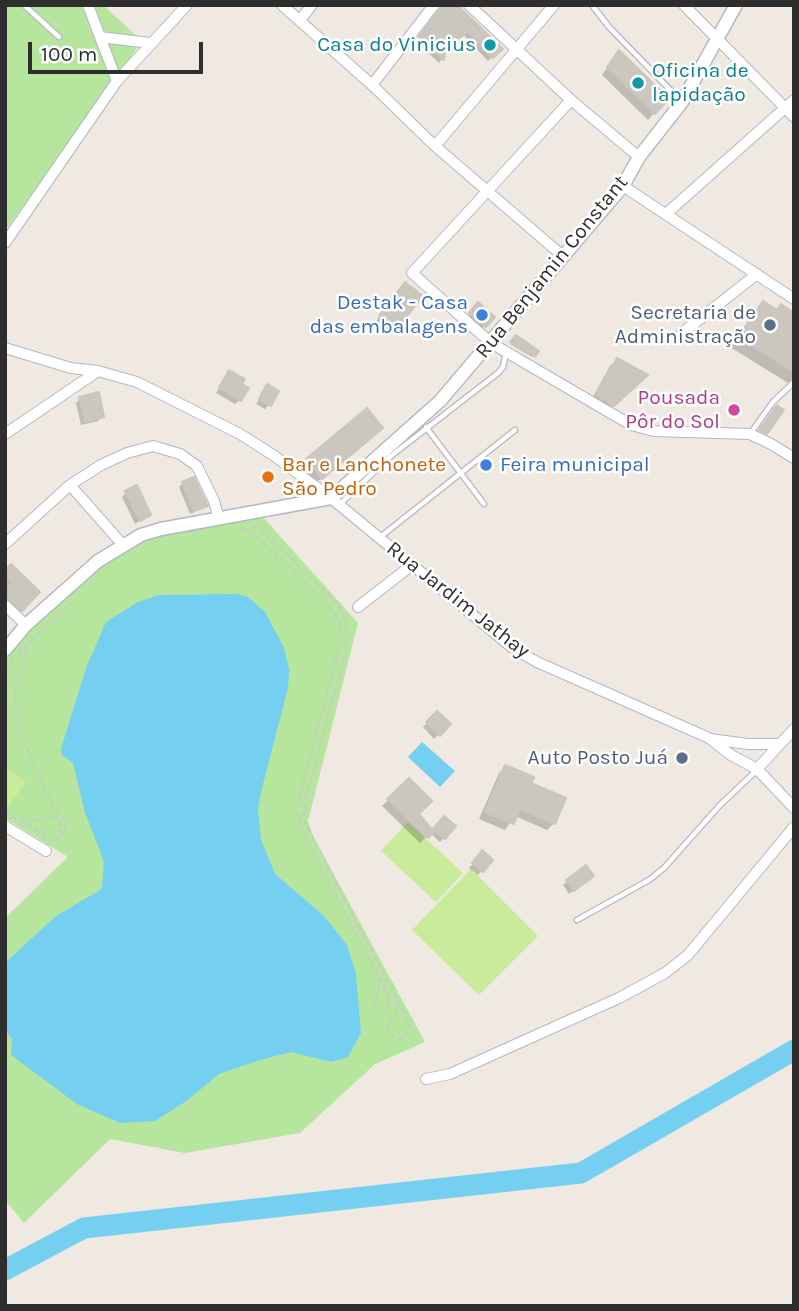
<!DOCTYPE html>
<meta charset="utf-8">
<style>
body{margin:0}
#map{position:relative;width:799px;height:1311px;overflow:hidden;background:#efe9e1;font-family:Karla,sans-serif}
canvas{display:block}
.frame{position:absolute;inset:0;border:7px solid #2e2e2e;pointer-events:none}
.scale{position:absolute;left:28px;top:42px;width:175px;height:32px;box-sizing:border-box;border:4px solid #2e2e2e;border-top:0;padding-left:9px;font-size:21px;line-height:24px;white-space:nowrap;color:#2e2e2e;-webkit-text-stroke:5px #fff;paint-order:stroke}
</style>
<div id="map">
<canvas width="799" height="1311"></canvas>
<div class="frame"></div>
<div class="scale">100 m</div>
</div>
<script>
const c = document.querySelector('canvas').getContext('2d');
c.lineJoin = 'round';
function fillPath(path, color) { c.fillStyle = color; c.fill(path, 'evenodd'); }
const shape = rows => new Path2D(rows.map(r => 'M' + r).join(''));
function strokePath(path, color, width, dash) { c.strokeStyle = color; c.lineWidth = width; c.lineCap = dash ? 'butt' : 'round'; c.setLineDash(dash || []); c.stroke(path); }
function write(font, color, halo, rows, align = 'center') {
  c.font = font + ' Karla,sans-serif'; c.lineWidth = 5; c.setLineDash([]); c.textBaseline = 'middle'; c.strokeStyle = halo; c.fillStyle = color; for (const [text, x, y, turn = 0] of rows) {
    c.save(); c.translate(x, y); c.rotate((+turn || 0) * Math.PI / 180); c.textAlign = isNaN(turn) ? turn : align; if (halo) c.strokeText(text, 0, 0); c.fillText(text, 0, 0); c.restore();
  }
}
const green = shape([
 [5,5,87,5,90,7,103,5,142,41,5,231],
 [262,516,358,623,308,821,313,836,425,1042,375,1064,300,1133,185,1153,110,1139,24,1223,5,1200,5,918,68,857,5,818,5,659,26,632,102,561,158,533]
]);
const pitch = shape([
 [5,767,26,782,8,807,5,805],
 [408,822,463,873,436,902,381,851],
 [471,869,538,936,479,995,412,930]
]);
const water = shape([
 [238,594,248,597,265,612,284,648,289,669,288,688,261,792,258,809,261,840,275,874,324,916,347,945,356,974,361,1033,348,1057,331,1062,291,1052,260,1060,219,1074,185,1102,155,1121,120,1123,77,1104,11,1055,12,1039,5,1030,5,963,56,916,100,890,102,886,104,861,85,813,73,763,62,755,61,749,86,668,106,622,138,602,159,595],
 [422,742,455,771,440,787,408,757]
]);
const shadow = shape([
 [445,5,501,49,488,61,462,33,443,50,442,59,439,63,416,41],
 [613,59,654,113,648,120,602,75],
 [399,291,395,329,388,335,374,324],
 [763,303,776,312,794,315,794,377,788,383,730,347],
 [474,308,485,326,481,330,467,318],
 [516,337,536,352,532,357,510,344],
 [617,360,639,382,606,411,590,402,610,366],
 [230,372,240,384,240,400,235,404,216,393],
 [267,387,269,405,265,409,256,404],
 [80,399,102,417,98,421,81,425,76,403],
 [372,437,312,486,298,469,307,460],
 [183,483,205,505,201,509,190,514,179,487],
 [126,493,149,515,135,524,122,497],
 [5,573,38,592,16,614,5,601,14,593,5,584],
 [437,713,448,724,434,739,423,727],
 [506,767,529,784,554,823,547,830,515,816,505,830,479,819,499,773],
 [409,780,416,814,432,832,444,818,454,826,440,842,430,833,420,843,382,806],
 [479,857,482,871,478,875,469,868],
 [586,867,588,880,569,894,563,885]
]);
const river = shape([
 [5,1270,84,1228,581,1173,794,1050]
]);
const building = shape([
 [443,5,457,5,503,49,493,58,468,31,445,51,444,60,419,36,443,5],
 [619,50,669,99,655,114,607,67,619,50],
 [405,282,423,296,396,330,379,316,405,282],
 [763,301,777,310,781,304,794,313,794,372,738,337,763,301],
 [478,302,495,317,486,327,469,313,478,302],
 [516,335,539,351,535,357,510,342,516,335],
 [617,358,648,375,614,406,596,395,617,358],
 [229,370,245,379,242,384,249,388,241,401,219,388,229,370],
 [267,384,279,391,271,406,259,399,267,384],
 [99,392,104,417,85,422,79,397,99,392],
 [777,405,784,410,767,434,759,430,777,405],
 [367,408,383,428,322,479,306,459,367,408],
 [194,477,208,506,194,511,182,482,194,477],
 [137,485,151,515,140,521,125,491,137,485],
 [11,564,40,592,22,611,5,597,5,591,12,583,5,577,5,571,11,564],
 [437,711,451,724,440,736,426,722,437,711],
 [505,765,534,777,531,783,566,798,555,824,520,809,514,824,485,812,505,765],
 [409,778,432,801,419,814,434,832,428,838,387,799,409,778],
 [444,816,456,826,445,839,433,829,444,816],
 [482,850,493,860,483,872,472,863,482,850],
 [586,865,594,876,574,891,566,880,586,865]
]);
const path = shape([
 [252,526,260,529,339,605,345,620,347,636,346,650,305,802,304,820,410,1025,407,1034,402,1039,394,1038,389,1032,388,1026,396,1014,397,1002],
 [241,528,261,540,281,559,334,612,339,624,338,649,298,803,297,812,302,832,378,975,390,1001,386,1008,380,1008,375,1005,379,987,378,975],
 [30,642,15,687,16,719,34,768,53,806,64,819,65,830,54,842],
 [19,654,72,602],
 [5,669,15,658],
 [5,812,44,835,53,836,60,831,60,822,55,816,30,821,17,819]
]);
const lane = shape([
 [24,5,59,37],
 [592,5,609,27,681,101],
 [426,427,484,504],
 [750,434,773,402,794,382],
 [340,504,391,456,498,373,503,367,506,353],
 [379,538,515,430],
 [577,920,649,880,664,868,720,805,757,770]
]);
const street = shape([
 [88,5,100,37,150,43],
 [282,5,372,85,435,146,564,257],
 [469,5,571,100,639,157],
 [684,5,794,117],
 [300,20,312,5],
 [100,37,117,81],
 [372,85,434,5],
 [571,100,412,273,491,343,631,425,654,431,750,434,771,444,794,458],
 [435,146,554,5],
 [623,186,794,299],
 [667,213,794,100],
 [5,243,117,81,187,5],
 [682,333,757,274],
 [5,348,71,368,98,371,137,382,240,434,273,455,331,498,514,649,537,662,709,738,731,755,757,769,794,808],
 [5,434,98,371],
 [70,485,123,545],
 [5,544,70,485,101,465,127,453,153,446,180,454,197,466,214,501,219,519],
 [5,605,26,625],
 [358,607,412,565],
 [710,739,748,744,780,744],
 [757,769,794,729],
 [5,826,46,851],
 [426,1079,450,1074,619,998,665,973,688,955,794,827]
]);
const secondary = shape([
 [5,650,26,625,98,561,141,535,161,529,331,498,440,401,623,186,639,157,682,102,736,5]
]);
const markers = [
 [490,45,7,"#0f9aa8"],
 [638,83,7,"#0f9aa8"],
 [482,315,7,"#3f7fe0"],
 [770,325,7,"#5c6f8a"],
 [734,410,7,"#d1479c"],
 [486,465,7,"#3f7fe0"],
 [268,477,7,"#e8710a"],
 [682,758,7,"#5c6f8a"]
];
const cultureNames = [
 ["Casa do Vinicius",476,45],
 ["Oficina de",652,71,"left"],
 ["lapidação",652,95,"left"]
];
const streetNames = [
 ["Rua Benjamin Constant",552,267,-51],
 ["Rua Jardim Jathay",458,600,38]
];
const shopNames = [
 ["Destak - Casa",468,303],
 ["das embalagens",468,327],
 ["Feira municipal",500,465,"left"]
];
const serviceNames = [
 ["Secretaria de",756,313],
 ["Administração",756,337],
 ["Auto Posto Juá",668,758]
];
const hotelNames = [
 ["Pousada",720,398],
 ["Pôr do Sol",720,422]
];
const foodNames = [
 ["Bar e Lanchonete",282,465],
 ["São Pedro",282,489]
];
fillPath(green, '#b6e59e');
fillPath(pitch, '#c9ec9a');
fillPath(water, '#75cff0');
fillPath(shadow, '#0003');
strokePath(river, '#75cff0', 21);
fillPath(building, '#cbc7bf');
strokePath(building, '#cbc5ba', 2);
strokePath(lane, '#b4b7c1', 7);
strokePath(street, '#b4b7c1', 12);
strokePath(secondary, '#b4b7c1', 15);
strokePath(path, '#c9c9c9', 2, [5, 3.5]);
strokePath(lane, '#fff', 4.5);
strokePath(street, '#fff', 10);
strokePath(secondary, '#fff', 12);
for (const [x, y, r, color] of markers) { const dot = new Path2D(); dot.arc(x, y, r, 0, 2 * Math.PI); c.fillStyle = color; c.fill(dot); strokePath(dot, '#fff', 2.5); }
write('21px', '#0d838f', '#fff', cultureNames, 'right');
write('21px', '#2e2e2e', '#fff', streetNames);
write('21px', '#366cbe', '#fff', shopNames, 'right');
write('21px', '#4e5e75', '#fff', serviceNames, 'right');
write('21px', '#b23c85', '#fff', hotelNames, 'right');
write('21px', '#c56008', '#fff', foodNames, 'left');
</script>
